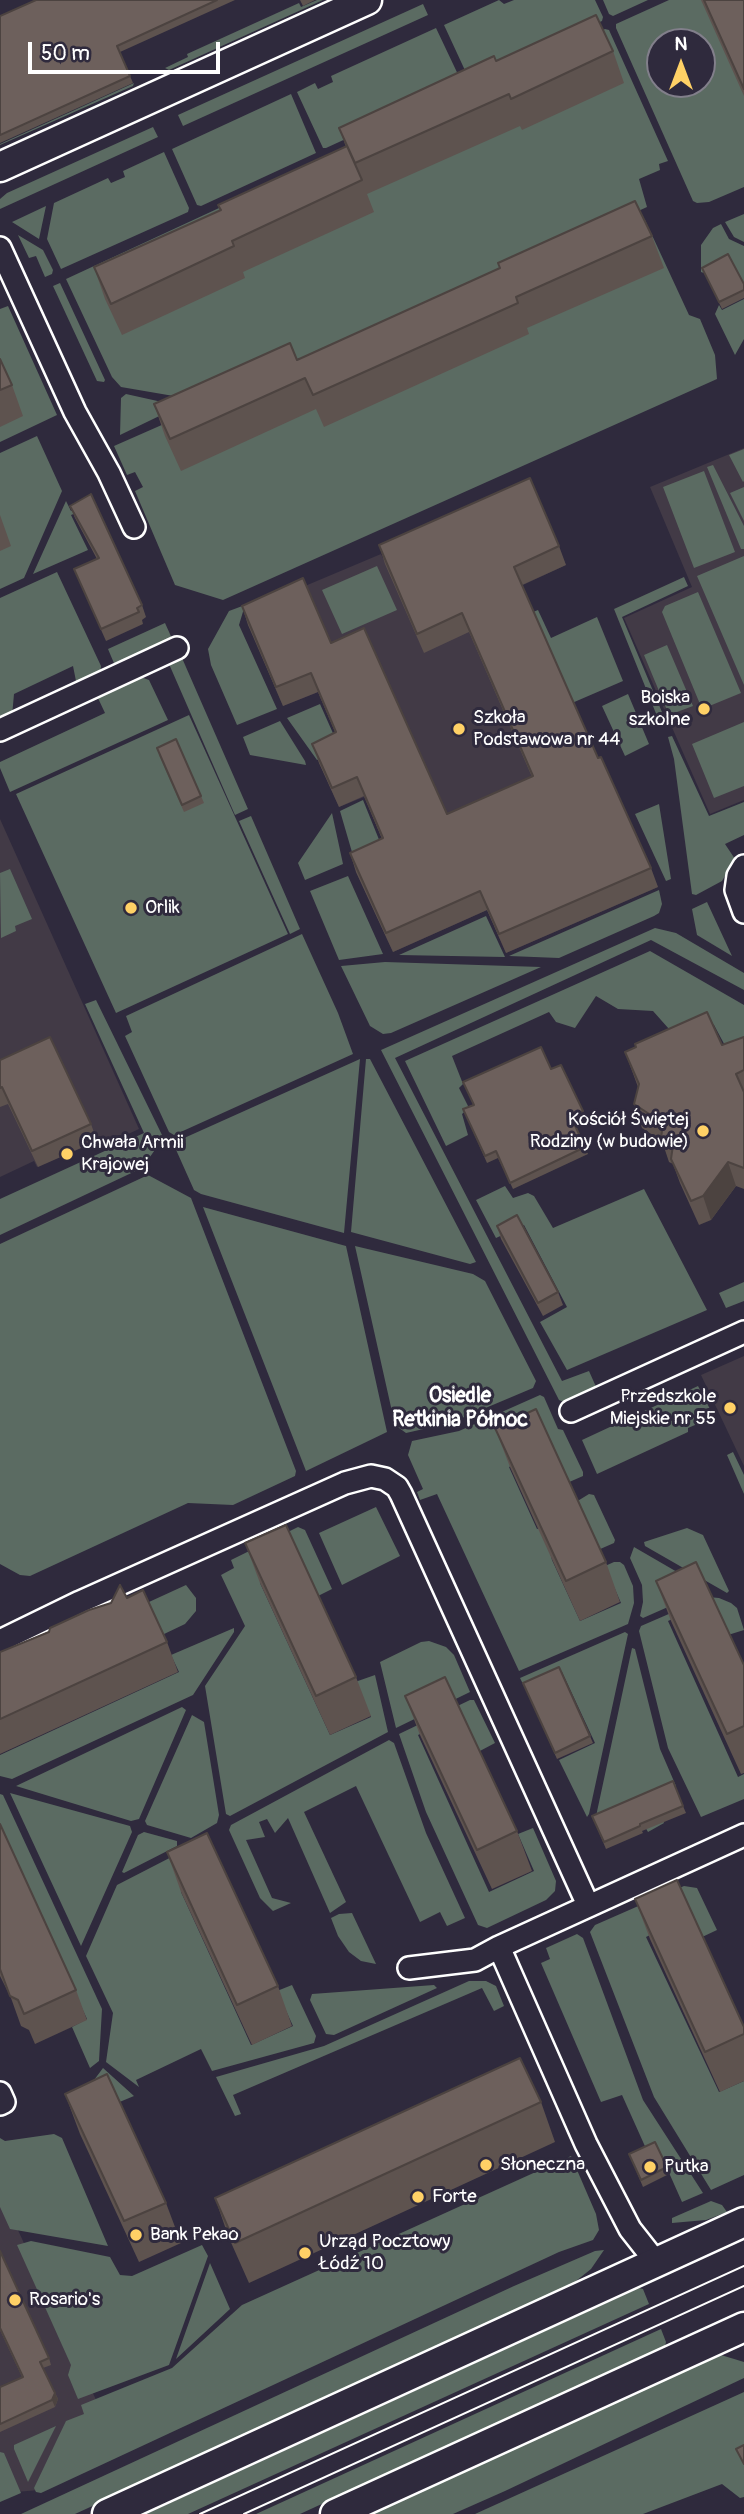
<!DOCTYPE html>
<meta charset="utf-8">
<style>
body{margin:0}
#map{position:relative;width:744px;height:2514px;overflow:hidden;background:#2f2a3d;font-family:Pangolin,sans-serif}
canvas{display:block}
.north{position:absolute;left:646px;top:28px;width:70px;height:70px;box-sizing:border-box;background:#2f2a3d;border:2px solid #827f8b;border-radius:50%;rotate:0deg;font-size:19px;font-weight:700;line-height:28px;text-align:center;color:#fff}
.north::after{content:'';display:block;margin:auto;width:24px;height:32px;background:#ffd166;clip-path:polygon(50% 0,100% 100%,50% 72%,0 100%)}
.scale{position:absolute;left:28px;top:42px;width:192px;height:32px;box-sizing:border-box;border:4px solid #fff;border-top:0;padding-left:9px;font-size:21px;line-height:24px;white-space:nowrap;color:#fff;-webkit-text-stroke:5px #2f2a3d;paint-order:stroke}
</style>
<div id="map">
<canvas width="744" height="2514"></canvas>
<div class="north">N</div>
<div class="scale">50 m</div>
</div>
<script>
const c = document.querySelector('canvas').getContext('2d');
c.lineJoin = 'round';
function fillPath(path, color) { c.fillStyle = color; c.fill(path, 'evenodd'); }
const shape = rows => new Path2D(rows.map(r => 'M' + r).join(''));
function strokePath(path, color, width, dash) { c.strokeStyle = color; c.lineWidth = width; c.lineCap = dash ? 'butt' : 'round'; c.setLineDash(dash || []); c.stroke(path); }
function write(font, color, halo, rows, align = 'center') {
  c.font = font + ' Pangolin,sans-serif'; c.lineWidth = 6; c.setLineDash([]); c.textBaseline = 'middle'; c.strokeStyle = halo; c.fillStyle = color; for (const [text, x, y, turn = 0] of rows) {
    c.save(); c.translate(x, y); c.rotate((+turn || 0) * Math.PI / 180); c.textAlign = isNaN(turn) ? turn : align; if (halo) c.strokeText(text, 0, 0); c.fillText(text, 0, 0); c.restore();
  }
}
const built = shape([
 [744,448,744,800,710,814,624,618,692,587,650,487],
 [537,497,566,565,521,586,603,773,658,887,506,953,487,910,393,952,356,872,390,857,364,797,339,807,327,780,319,763,343,750,318,692,283,706,249,625,305,586,381,554,386,564],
 [0,819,139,1129,100,1147,96,1141,37,1167,34,1161,0,1177],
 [744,1356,744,1466,701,1375],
 [0,2191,120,2452,39,2490,16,2492,0,2499]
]);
const green = shape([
 [317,0,323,0,169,70,165,68,188,57,187,54,299,3,301,7],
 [499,0,504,4,514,0,595,0,603,17,602,21,473,80,469,79,444,25],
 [603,0,648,0,613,16,609,14],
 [669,0,744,0,744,187,709,202,697,203,693,201,616,28,616,24],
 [660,42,702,42,702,84,660,84],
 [423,4,428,15,183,126,178,115],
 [436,28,463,85,326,148,323,148,297,92,315,83,318,89,333,82,331,76],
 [605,29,609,30,668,161,659,164,660,170,639,179,647,207,340,348,270,366,197,400,121,387,112,377,66,279],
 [134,83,133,86,0,145,0,144],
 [291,94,316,153,201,206,197,205,172,149],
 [153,127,158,137,0,209,0,199,7,193],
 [164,152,189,208,188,212,61,269,47,239,54,203,108,178,111,183,125,177,123,171],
 [46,206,39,239,12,222],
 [744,214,744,242,734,237,725,222],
 [645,220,689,315,700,319,715,355,717,379,223,600,175,585,135,491,143,487,135,472,127,475,114,446,273,376,337,358],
 [721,224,729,239,744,246,744,285,731,259,704,273,701,272,701,245,713,228],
 [18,235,43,250,53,270,52,274,45,277,36,256,29,258],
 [60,283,105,380,104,382,97,381,53,286],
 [744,299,744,339,735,355,715,314,719,305,722,310],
 [8,306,57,415,0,442,0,309],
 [126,394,180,406,120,435,121,398],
 [37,436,62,491,24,578,0,589,0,453],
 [744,449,744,481,743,482,729,455],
 [713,465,744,526,744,549,741,549,707,467],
 [704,471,735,552,694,568,663,487],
 [744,487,744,521,730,493],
 [66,501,71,511,95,502,96,505,71,515,88,550,33,574],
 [744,556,744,685,697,576],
 [377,566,397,610,342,634,322,590],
 [57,572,101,666,100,676,77,686,73,666,14,694,12,716,0,722,0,598],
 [684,577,688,586,622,617,667,724,661,726,614,609],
 [698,592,741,693,702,709,662,612,665,606],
 [245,605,239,625,277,709,237,725,211,665,208,649,229,611],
 [538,610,551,638,597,617,623,681,572,703,533,612],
 [165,623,174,643,116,668,108,649],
 [667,645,693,706,669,715,644,655],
 [182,658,248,809,235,815,169,664],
 [138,676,149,680,168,720,10,792,0,768,0,762,105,713,97,696],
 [628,694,649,744,625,756,602,706],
 [320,704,340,749,317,760,287,718],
 [189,715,288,934,116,1013,16,794],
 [280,721,305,761,306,765,250,755,243,737],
 [744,722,744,786,714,798,692,744],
 [672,736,709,816,744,802,744,835,725,844,735,859,722,881,696,895,692,894,674,759,668,737],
 [363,800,382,847,354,859,340,811],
 [659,804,671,879,666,881,635,814],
 [332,813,343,864,305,880,298,863],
 [251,816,300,929,290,934,239,821],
 [10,869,32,919,15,926,16,931,1,938,0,873],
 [348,876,383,954,339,960,310,891],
 [659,890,662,904,659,913,654,916,559,958,509,956],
 [707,902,732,956,697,935,692,909],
 [486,916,505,957,399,955],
 [655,928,676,933,744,973,744,990,651,940,395,1058,562,1381,589,1371,597,1389,566,1403,559,1400,381,1050],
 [302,934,338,1013,353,1054,174,1135,169,1132,125,1036,132,1032,126,1016],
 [650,951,744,1005,744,1060,737,1068,714,1025,705,1019,677,1038,653,1011,618,1009,596,996,575,1028,556,1022,549,1012,452,1056,463,1084,459,1088,469,1108,462,1114,468,1135,446,1146,405,1061],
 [385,962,541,967,391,1033,383,1034,370,1026,341,966],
 [96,1000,162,1135,162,1140,142,1168,0,1235,0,1199,144,1133,85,1004],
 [360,1059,344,1233,201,1194,194,1190,173,1143],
 [366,1059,370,1059,476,1262,470,1264,351,1232],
 [148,1175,191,1198,296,1471,295,1476,233,1505,188,1503,30,1576,20,1575,0,1564,0,1244],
 [505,1186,513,1198,528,1193,534,1196,553,1228,644,1189,707,1310,567,1370,540,1322,567,1307,524,1225,496,1238,476,1200],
 [203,1207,346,1246,387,1432,306,1471],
 [355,1246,473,1274,485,1281,536,1381,533,1388,450,1423,406,1433,395,1425],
 [744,1282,744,1301,726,1308,719,1293],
 [698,1386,711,1411,709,1419,688,1428,688,1432,597,1474,582,1440],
 [540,1395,544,1397,558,1429,563,1430,583,1472,583,1476,567,1483,551,1448,509,1467,537,1529,543,1527,552,1560,580,1621,621,1603,605,1566,614,1562,620,1562,624,1565,633,1586,634,1603,628,1624,519,1671,437,1494,420,1500,417,1492,423,1489,408,1455,412,1441,459,1431],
 [733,1452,744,1475,744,1494,727,1455],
 [589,1494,594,1495,615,1540,614,1543,598,1550,576,1502],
 [376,1507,400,1556,342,1585,319,1533],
 [298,1527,305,1530,332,1589,316,1597,260,1583,330,1735,371,1717,355,1682,375,1675,388,1732,230,1816,226,1814,205,1686,245,1626,221,1575,234,1568,231,1560],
 [687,1528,703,1535,729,1591,727,1593,645,1546,644,1542],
 [634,1547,703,1587,702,1592,643,1618,640,1616,643,1602,642,1585,630,1558],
 [186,1585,196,1598,196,1611,185,1624,162,1635,101,1624],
 [708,1597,719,1598,731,1603,737,1608,744,1630,728,1635,712,1601,668,1621,738,1777,744,1774,744,1799,701,1817,668,1748,639,1631,641,1626],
 [234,1628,234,1632,193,1695,12,1779,0,1776,0,1755,179,1672,171,1655],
 [625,1632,628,1634,589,1814,587,1817,559,1760,595,1743,562,1672,525,1688,520,1678],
 [429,1641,446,1647,454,1655,470,1692,396,1728,380,1662,421,1642],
 [632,1648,635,1649,660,1749,676,1786,653,1796,664,1823,648,1832,632,1804,595,1821],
 [470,1700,474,1700,495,1743,478,1752,460,1715,418,1735,489,1892,534,1871,518,1834,533,1828,556,1881,555,1891,546,1900,487,1928,478,1925,426,1812,399,1734],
 [182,1707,186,1710,139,1819,131,1821,16,1786],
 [192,1715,204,1722,219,1815,217,1823,191,1838,147,1825,145,1821],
 [389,1740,394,1743,426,1833,465,1918,447,1926,440,1912,420,1922,356,1786,304,1812,346,1902,330,1913,288,1818,275,1833,267,1819,259,1822,265,1837,246,1840,272,1898,291,1903,273,1911,260,1898,229,1830,231,1825],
 [10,1793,130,1826,132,1832,81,1946],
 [0,1794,3,1795,102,2009,99,2061,90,2068,72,2027,87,2019,0,1830],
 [144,1832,177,1841,177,1846,124,1873,122,1872,138,1835],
 [185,1850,181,1892,251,2045,293,2026,277,1991,292,1985,316,2036,314,2043,212,2071,201,2049,136,2080,139,2087,106,2062,113,2013,86,1956,117,1885],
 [684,1886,697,1888,717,1930,700,1938,689,1916,646,1937,719,2092,744,2081,744,2175,711,2190,654,2097,590,1932,595,1925],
 [352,1913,376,1964,361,1961,349,1952,338,1936,331,1918,339,1914],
 [577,1934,583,1938,643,2100,703,2193,682,2202,658,2148,648,2153,622,2095,601,2102,541,1963,550,1959,546,1948],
 [469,1981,486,1981,496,1986,504,2006,494,2011,482,1988,233,2095,241,2114,235,2116,216,2077,324,2046],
 [434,1985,437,1988,334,2035,326,2034,310,2000,312,1994],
 [103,2068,134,2096,105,2108,94,2080],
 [54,2134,62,2138,108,2246,10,2229,0,2207,0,2138,5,2141],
 [571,2156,596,2214,599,2230,593,2240,559,2252,41,2493,36,2492,34,2488,66,2421,84,2414,81,2405,172,2368,242,2305],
 [711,2201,722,2205,727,2212,706,2220,672,2223,672,2218],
 [31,2241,110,2257,120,2275,132,2276,202,2245,208,2256,169,2365,78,2399,68,2375,71,2365,17,2245],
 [604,2250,591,2269,566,2289,75,2514,21,2514,514,2286,595,2251],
 [210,2263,230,2309,176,2359],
 [639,2288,643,2289,649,2304,188,2514,146,2514],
 [661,2329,666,2342,665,2346,300,2514,256,2514],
 [721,2355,744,2362,744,2378,505,2491,453,2514,369,2514],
 [744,2392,744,2497,740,2498,722,2484,643,2514,475,2514],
 [56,2426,28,2482,14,2449,14,2445],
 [0,2452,4,2453,21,2493,0,2502]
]);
const street = shape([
 [0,248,75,412,109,473,134,527],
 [0,730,177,648],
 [744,866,738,876,736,890,744,912],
 [571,1411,744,1332],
 [0,1641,80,1602,345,1483,371,1476,385,1479,397,1487,401,1494,588,1905],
 [409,1968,475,1960,499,1947],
 [0,2093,4,2102,0,2104],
 [656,2262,630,2229,586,2144,499,1947,744,1835]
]);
const secondary = shape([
 [0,167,367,0],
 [107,2514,744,2222],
 [335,2514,744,2327]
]);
const tram = shape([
 [200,2514,744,2266],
 [244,2514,744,2286]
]);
const wall = shape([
 [36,0,235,0,120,52,133,83,0,143,0,16],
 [300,0,315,0,303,6],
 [701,0,744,0,744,96],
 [613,51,624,83,522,130,520,126,367,194,374,212,243,272,245,278,122,335,105,299,94,267,220,211,218,205,346,147,339,128,496,61],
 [652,236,664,268,527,328,529,334,324,427,316,409,181,471,165,436,154,404,297,360],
 [702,268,744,284,744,298,722,309],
 [0,359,12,385,23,416,0,427],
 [70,506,142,605,146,617,142,620,143,624,106,641,74,569,97,559,75,518],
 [0,515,11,546,0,551],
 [379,545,559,546,566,565,522,585,598,758,651,868,658,887,506,953,487,910,393,952,356,872,350,853,382,839,364,796,339,807,319,763,312,744,335,732,318,692,283,706,248,625,242,606,331,643,447,814,532,777,469,632,424,653,385,564],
 [159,755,201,796,204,803,184,812],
 [744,1037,744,1189,736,1186,711,1220,699,1225,680,1183,673,1164,669,1162,662,1141,642,1128,634,1104,638,1087,625,1052,722,1045],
 [0,1060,91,1124,97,1141,38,1167,8,1104,0,1107],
 [551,1069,583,1111,585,1118,574,1123,588,1154,513,1189,498,1158,487,1163,463,1109],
 [497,1226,558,1292,563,1305,543,1316,501,1239],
 [495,1428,606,1562,620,1602,580,1621,510,1467],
 [245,1543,356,1677,371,1716,330,1735,260,1583],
 [656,1581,744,1665,744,1773,741,1774,671,1621],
 [127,1598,167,1642,178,1672,0,1754,0,1652],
 [523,1683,590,1736,593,1743,557,1759],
 [405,1696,517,1831,532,1871,492,1889,420,1735],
 [683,1806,686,1813,642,1831,643,1833,606,1849,595,1823],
 [0,1824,76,1990,87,2020,35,2044,29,2030,21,2026,11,1998,0,1976],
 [167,1852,278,1986,292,2026,252,2045,181,1892],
 [635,1899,744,2027,744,2081,720,2092,650,1939],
 [65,2094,166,2203,181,2243,139,2262,80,2134],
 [541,2102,555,2142,249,2283,229,2238,215,2198],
 [629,2154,667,2167,669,2174,643,2187],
 [0,2251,49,2358,51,2365,43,2368,58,2399,55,2407,0,2432,0,2387,22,2377,0,2330]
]);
const shadedWall = shape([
 [728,1162,736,1186,711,1220,703,1196],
 [55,2393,58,2399,55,2407,52,2400]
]);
const building = shape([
 [36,0,217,0,117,46,130,76,0,135,0,16,36,0],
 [704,0,744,0,744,89,704,0],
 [596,15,613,51,511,99,509,94,355,163,339,128,494,56,496,61,596,15],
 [347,146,362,180,232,241,234,246,111,304,94,267,221,210,218,205,347,146],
 [635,201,652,236,516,297,518,303,313,395,305,378,170,439,154,404,290,343,297,360,500,268,498,263,635,201],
 [728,254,744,284,744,290,719,302,702,268,728,254],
 [0,359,12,385,0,390,0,359],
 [530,478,559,546,514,567,598,758,601,757,651,868,499,934,480,891,386,933,350,853,383,838,357,777,332,788,320,761,312,744,336,732,311,673,276,687,242,606,303,578,331,643,364,628,447,814,533,776,462,613,417,634,379,545,530,478],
 [91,494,142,605,137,608,139,612,101,629,74,569,99,558,70,506,91,494],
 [176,739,201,796,182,805,157,748,176,739],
 [707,1012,722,1045,744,1037,744,1070,736,1074,744,1092,744,1168,728,1162,703,1196,691,1201,671,1159,673,1145,661,1138,663,1123,634,1104,639,1084,625,1052,636,1047,635,1044,707,1012],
 [50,1037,91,1124,32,1151,2,1087,0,1088,0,1060,50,1037],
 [541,1047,551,1069,561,1065,583,1111,571,1117,585,1147,510,1183,496,1151,485,1156,463,1109,474,1105,463,1082,541,1047],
 [517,1215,558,1292,538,1303,497,1226,517,1215],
 [536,1409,606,1562,566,1581,495,1428,536,1409],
 [286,1525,356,1677,316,1696,245,1543,286,1525],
 [696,1562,744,1665,744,1726,727,1734,656,1581,696,1562],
 [120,1585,127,1598,143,1590,167,1642,0,1719,0,1652,49,1632,50,1628,89,1610,111,1603,120,1585],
 [559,1667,590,1736,555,1753,523,1683,559,1667],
 [445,1677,517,1831,477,1850,405,1696,445,1677],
 [673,1781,683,1806,640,1824,640,1826,604,1842,592,1816,673,1781],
 [0,1824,76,1990,24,2014,18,2000,10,1996,0,1969,0,1824],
 [207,1833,278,1986,237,2005,167,1852,207,1833],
 [677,1880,744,2027,744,2034,705,2052,635,1899,677,1880],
 [520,2058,541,2102,235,2243,215,2198,520,2058],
 [107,2074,166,2203,124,2221,65,2094,107,2074],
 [655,2142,667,2167,641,2180,629,2154,655,2142],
 [0,2251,49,2358,40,2362,55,2393,52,2400,0,2424,0,2387,23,2377,0,2328,0,2251],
 [744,2445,744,2464,736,2449,744,2445]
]);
const markers = [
 [704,709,7,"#ffd166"],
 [459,729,7,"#ffd166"],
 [131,908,7,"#ffd166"],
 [703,1131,7,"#ffd166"],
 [67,1154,7,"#ffd166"],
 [730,1408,7,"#ffd166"],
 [486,2165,7,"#ffd166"],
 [650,2167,7,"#ffd166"],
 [418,2197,7,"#ffd166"],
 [136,2235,7,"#ffd166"],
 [305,2253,7,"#ffd166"],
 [15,2300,7,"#ffd166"]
];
const poiNames = [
 ["Boiska",690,698,"right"],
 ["szkolne",690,720,"right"],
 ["Szkoła",473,718],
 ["Podstawowa nr 44",473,740],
 ["Orlik",145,908],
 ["Kościół Świętej",689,1120,"right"],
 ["Rodziny (w budowie)",689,1142,"right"],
 ["Chwała Armii",81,1143],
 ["Krajowej",81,1165],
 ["Przedszkole",716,1397,"right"],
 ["Miejskie nr 55",716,1419,"right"],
 ["Słoneczna",500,2165],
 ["Putka",664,2167],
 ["Forte",432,2197],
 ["Bank Pekao",150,2235],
 ["Urząd Pocztowy",319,2242],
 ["Łódź 10",319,2264],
 ["Rosario's",29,2300]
];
const neighbourhoodNames = [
 ["Osiedle",460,1397],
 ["Retkinia Północ",460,1421]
];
fillPath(built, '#423a46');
fillPath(green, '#5b6b62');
strokePath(street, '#fff', 26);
strokePath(secondary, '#fff', 33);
strokePath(street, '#2f2a3d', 21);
strokePath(secondary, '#2f2a3d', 28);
strokePath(tram, '#fff', 2);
fillPath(wall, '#5e534f');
fillPath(shadedWall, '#4c4340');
fillPath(building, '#6d605c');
strokePath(building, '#4c4340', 2);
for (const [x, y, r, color] of markers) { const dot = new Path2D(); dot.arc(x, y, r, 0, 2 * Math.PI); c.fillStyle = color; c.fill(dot); strokePath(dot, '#2f2a3d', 2.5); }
write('19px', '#fff', '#2f2a3d', poiNames, 'left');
write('bold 21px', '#fff', '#2f2a3d', neighbourhoodNames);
</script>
